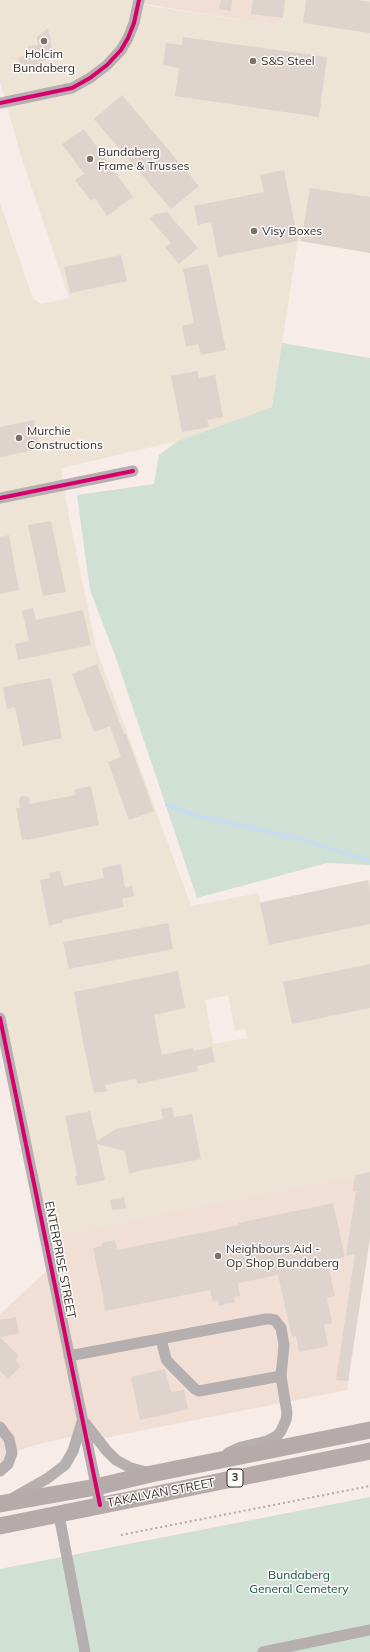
<!DOCTYPE html>
<style>
body{margin:0}
canvas{display:block;background:#f7ece7}
</style>
<canvas width="370" height="1652"></canvas>
<script>
const c = document.querySelector('canvas').getContext('2d');
c.lineJoin = 'round';
function fillPath(path, color) { c.fillStyle = color; c.fill(path, 'evenodd'); }
const shape = rows => new Path2D(rows.map(r => 'M' + r).join(''));
function strokePath(path, color, width, dash) { c.strokeStyle = color; c.lineWidth = width; c.lineCap = dash ? 'butt' : 'round'; c.setLineDash(dash || []); c.stroke(path); }
function write(font, color, halo, rows, align = 'center') {
  c.font = font + ' Mulish,sans-serif'; c.lineWidth = 3; c.setLineDash([]); c.textBaseline = 'middle'; c.strokeStyle = halo; c.fillStyle = color; for (const [text, x, y, turn = 0] of rows) {
    c.save(); c.translate(x, y); c.rotate((+turn || 0) * Math.PI / 180); c.textAlign = isNaN(turn) ? turn : align; if (halo) c.strokeText(text, 0, 0); c.fillText(text, 0, 0); c.restore();
  }
}
const built = shape([
 [138,0,285,0,281,26,138,3],
 [370,1172,370,1239,347,1390,89,1441,87,1433,39,1444,11,1453,0,1470,0,1314,52,1266,46,1238]
]);
const industrial = shape([
 [0,0,138,0,138,4,281,26,285,0,370,0,370,253,298,241,272,407,178,441,61,468,69,517,96,648,191,906,259,893,260,902,370,880,370,1172,46,1238,0,1013,0,203,33,299,42,304,69,298,21,156,0,82],
 [228,995,235,1031,245,1029,247,1038,213,1044,205,1000]
]);
const green = shape([
 [282,343,370,358,370,865,327,863,197,898,116,658,90,590,77,495,154,484,159,455,178,441,272,407],
 [370,1497,370,1652,0,1652,0,1569]
]);
const stream = shape([
 [167,805,194,815,301,839,370,861]
]);
const building = shape([
 [221,0,232,0,231,11,219,9],
 [253,0,285,0,283,18,251,14],
 [306,0,358,0,370,2,370,33,303,23],
 [48,28,53,54,47,55,48,60,42,61,43,63,29,66,23,69,18,59,29,52,28,46,38,45,37,37],
 [183,37,327,57,319,117,175,96,179,68,163,65,166,43,182,45],
 [122,95,199,186,171,209,94,119],
 [84,129,133,197,107,216,95,198,91,201,75,180,84,174,62,144],
 [284,170,298,241,218,257,211,222,198,225,194,206,264,192,260,175],
 [310,188,370,197,370,253,301,241],
 [167,212,198,248,179,264,165,247,171,243,150,219,155,214],
 [121,255,127,281,70,293,64,267],
 [208,264,226,350,201,355,198,344,186,347,182,326,194,323,183,269],
 [197,371,199,378,215,375,223,417,207,420,209,427,182,432,171,376],
 [34,420,40,449,0,457,0,427],
 [51,521,66,592,43,596,28,525],
 [9,535,19,590,0,594,0,537],
 [33,608,36,620,83,610,91,645,18,660,15,644,29,641,22,611],
 [97,664,124,734,126,734,154,811,129,820,108,762,121,757,110,726,94,732,72,674],
 [51,678,62,738,23,746,15,707,7,709,3,687],
 [91,786,99,825,27,840,27,839,22,840,16,808,20,808,19,800,21,796,26,796,29,798,30,804,75,795,74,790],
 [121,864,125,888,132,886,134,896,122,899,124,907,62,920,63,922,49,926,40,880,50,878,49,873,60,871,64,886,104,878,102,868],
 [368,880,370,891,370,924,269,945,260,903],
 [168,923,173,949,69,969,63,942],
 [370,964,370,1008,292,1024,283,982],
 [178,971,185,1008,154,1015,162,1055,193,1048,194,1051,212,1047,215,1062,197,1066,198,1071,138,1084,136,1079,105,1085,107,1091,94,1093,82,1037,74,992],
 [172,1107,174,1117,192,1114,201,1159,129,1173,125,1151,97,1144,105,1180,77,1186,75,1176,77,1175,65,1116,90,1111,97,1141,116,1129,163,1119,161,1109],
 [370,1172,370,1238,348,1381,336,1380,355,1254,346,1256,356,1191,353,1191,355,1175],
 [124,1197,126,1208,112,1210,110,1200],
 [333,1203,345,1257,327,1260,335,1296,327,1298,332,1323,324,1325,328,1346,299,1352,296,1336,292,1337,278,1275,238,1283,240,1296,234,1297,235,1302,219,1306,218,1300,213,1302,210,1290,105,1311,103,1300,104,1300,93,1248,102,1246,102,1243,115,1240,117,1250,239,1225,238,1223],
 [16,1317,19,1333,0,1337,0,1320],
 [0,1337,19,1356,15,1360,20,1365,18,1366,20,1367,8,1379,0,1371],
 [165,1369,171,1392,184,1390,188,1409,140,1420,131,1377]
]);
const path = shape([
 [121,1535,370,1486]
]);
const minor = shape([
 [0,103,72,88,90,78,107,65,121,50,128,38,134,23,139,0],
 [0,498,133,471],
 [0,1018,100,1505],
 [69,1356,266,1319,270,1319,275,1320,281,1328,284,1345,281,1376,199,1391,195,1389,170,1364,166,1359,161,1339],
 [85,1423,106,1450,116,1460,131,1468,150,1473],
 [0,1427,9,1439,12,1453,8,1464,0,1471],
 [228,1453,241,1447,267,1441,277,1436,281,1431,286,1420,287,1413,281,1376],
 [13,1498,48,1478,65,1465,73,1451,82,1422],
 [59,1515,85,1652],
 [263,1652,370,1630]
]);
const highway = shape([
 [0,1504,96,1487,151,1474,370,1430],
 [0,1526,370,1451]
]);
const cycleway = shape([
 [0,103,72,88,90,78,107,65,121,50,128,38,134,23,139,0],
 [0,498,133,471],
 [0,1018,100,1505]
]);
const markers = [
 [44,41,4,"#7c706a"],
 [253,61,4,"#7c706a"],
 [90,159,4,"#7c706a"],
 [254,231,4,"#7c706a"],
 [19,438,4,"#7c706a"],
 [218,1256,4,"#7c706a"]
];
const shields = [
 [235,1478,16]
];
const shieldNames = [
 ["3",235,1478]
];
const poiNames = [
 ["Holcim",44,54,"center"],
 ["Bundaberg",44,68,"center"],
 ["S&S Steel",261,61],
 ["Bundaberg",98,152],
 ["Frame & Trusses",98,166],
 ["Visy Boxes",262,231],
 ["Murchie",27,431],
 ["Constructions",27,445],
 ["Neighbours Aid -",226,1249],
 ["Op Shop Bundaberg",226,1263]
];
const streetNames = [
 ["ENTERPRISE STREET",60,1260,79],
 ["TAKALVAN STREET",161,1493,-11]
];
const parkNames = [
 ["Bundaberg",299,1575],
 ["General Cemetery",299,1589]
];
fillPath(built, '#f1dfd6');
fillPath(industrial, '#eee4d6');
fillPath(green, '#d1e0d4');
strokePath(stream, '#c7dbf1', 3.5);
fillPath(building, '#ded3cd');
strokePath(path, '#b2aba9', 2, [2, 3]);
strokePath(minor, '#b6afaf', 11);
strokePath(highway, '#b6abab', 17);
strokePath(cycleway, '#d6006c', 4);
for (const [x, y, r, color] of markers) { const dot = new Path2D(); dot.arc(x, y, r, 0, 2 * Math.PI); c.fillStyle = color; c.fill(dot); strokePath(dot, '#fcfcfc', 1.5); }
for (const [x, y, w] of shields) { const box = new Path2D(); box.roundRect(x - w / 2, y - 9, w, 18, 3); c.fillStyle = '#fcfcfc'; c.fill(box); strokePath(box, '#3a2d27', 1); }
write('bold 11px', '#3a2d27', null, shieldNames);
write('12px', '#3a2d27', '#fcfcfc', poiNames, 'left');
write('12px', '#3a2d27', '#fcfcfc', streetNames);
write('12px', '#1a533d', '#fcfcfc', parkNames);
</script>
